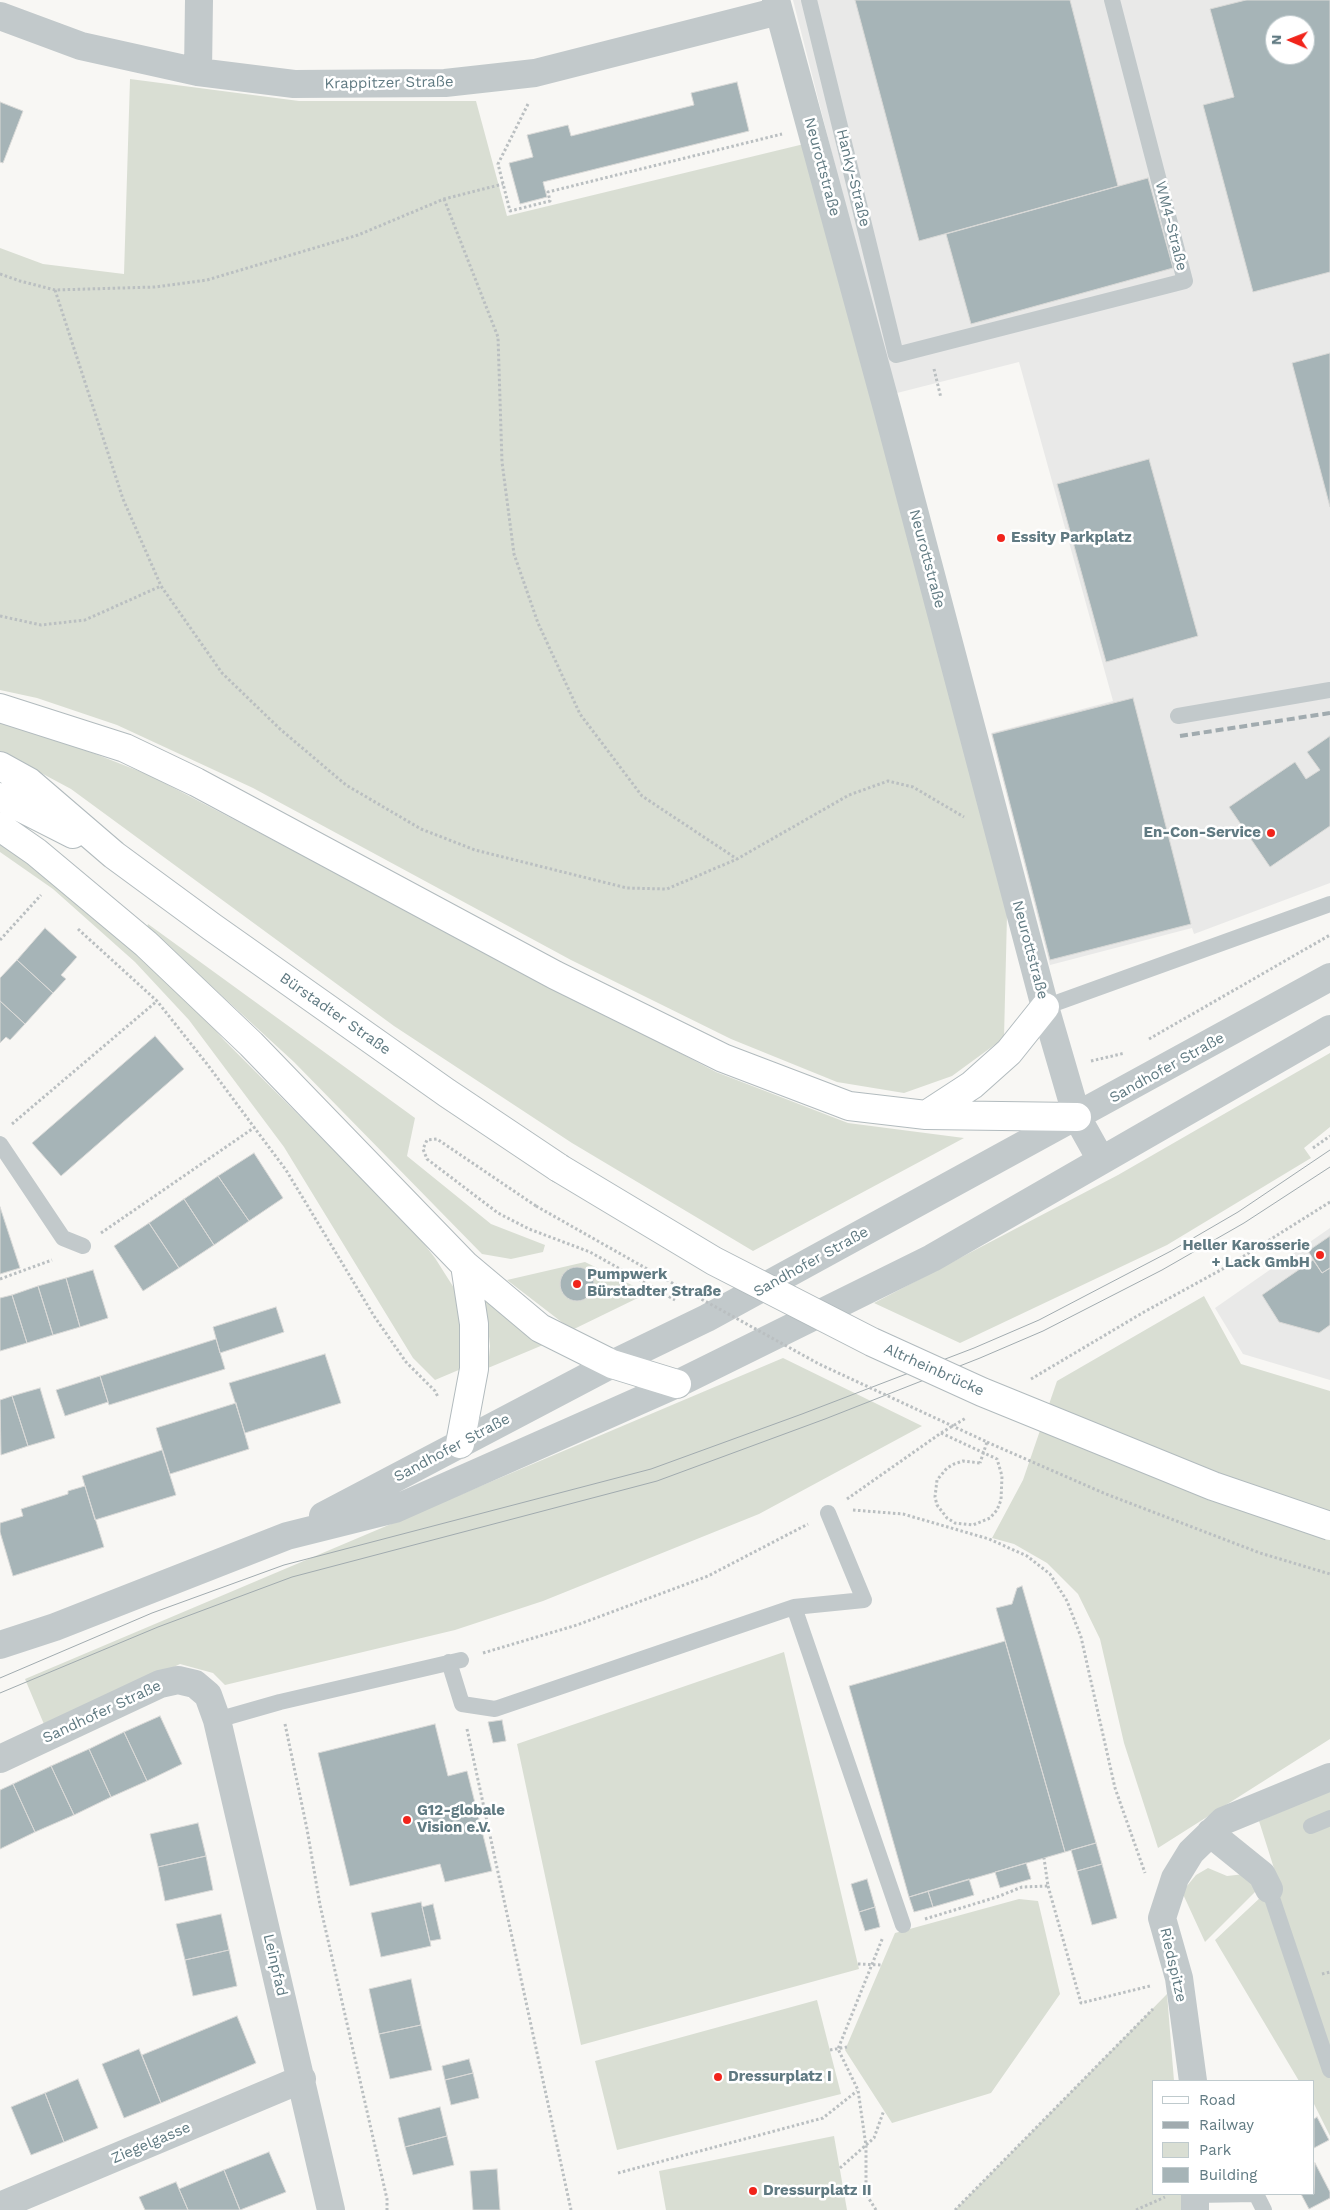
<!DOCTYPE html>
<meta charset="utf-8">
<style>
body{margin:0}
#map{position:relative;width:1330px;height:2210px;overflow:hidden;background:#f8f7f4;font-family:"Work Sans",sans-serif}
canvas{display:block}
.legend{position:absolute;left:1152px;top:2080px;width:162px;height:115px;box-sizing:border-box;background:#fff;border:1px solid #bfcacd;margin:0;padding:6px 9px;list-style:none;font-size:15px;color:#607a82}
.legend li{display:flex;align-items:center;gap:10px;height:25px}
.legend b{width:25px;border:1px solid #bfcacd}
.north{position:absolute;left:1265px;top:15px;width:50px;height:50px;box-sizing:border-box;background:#fff;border:1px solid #bfcacd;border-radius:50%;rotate:271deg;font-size:14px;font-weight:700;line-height:20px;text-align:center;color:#607a82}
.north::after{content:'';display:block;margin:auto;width:18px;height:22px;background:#f1241b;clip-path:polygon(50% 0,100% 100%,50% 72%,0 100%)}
</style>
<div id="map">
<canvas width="1330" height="2210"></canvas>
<ul class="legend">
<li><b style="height:6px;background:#fff"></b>Road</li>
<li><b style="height:6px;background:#a1abaf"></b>Railway</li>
<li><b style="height:14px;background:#d9ded3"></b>Park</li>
<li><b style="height:14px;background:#a6b4b7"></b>Building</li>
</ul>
<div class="north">N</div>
</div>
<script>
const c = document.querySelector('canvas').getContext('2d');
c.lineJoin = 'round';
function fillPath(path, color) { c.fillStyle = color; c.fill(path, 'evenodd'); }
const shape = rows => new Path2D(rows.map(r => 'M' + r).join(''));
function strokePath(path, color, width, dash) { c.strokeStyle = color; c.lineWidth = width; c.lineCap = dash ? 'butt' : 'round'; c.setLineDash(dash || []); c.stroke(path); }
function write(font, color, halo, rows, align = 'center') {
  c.font = font + ' "Work Sans",sans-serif'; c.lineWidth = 5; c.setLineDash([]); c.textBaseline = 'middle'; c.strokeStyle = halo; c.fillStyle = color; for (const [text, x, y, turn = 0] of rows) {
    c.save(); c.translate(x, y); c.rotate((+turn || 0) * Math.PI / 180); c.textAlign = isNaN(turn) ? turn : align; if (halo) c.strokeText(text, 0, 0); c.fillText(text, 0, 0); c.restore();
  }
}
const built = shape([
 [793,0,1330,0,1330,883,1194,934,1192,928,1050,965,991,733,1113,701,1019,362,893,394],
 [1275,25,1305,25,1305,55,1275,55],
 [1330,1228,1330,1380,1243,1354,1215,1308]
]);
const green = shape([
 [130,79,299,101,476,101,507,216,804,144,1007,915,1004,1038,952,1076,904,1093,837,1082,731,1039,571,960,253,788,117,725,37,698,0,690,0,248,43,264,124,274],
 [0,723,37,731,149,775,716,1072,848,1123,964,1138,753,1251,572,1143,394,1026,71,789,0,751],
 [0,839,169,979,224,1040,414,1231,435,1258,454,1288,461,1312,461,1369,435,1380,413,1358,284,1147,189,1020,135,962,53,889,0,852],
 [148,924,415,1118,407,1156,491,1224,545,1245,543,1252,511,1259,482,1254,294,1062,147,927],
 [1330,1053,1330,1127,1304,1148,1311,1158,1167,1245,960,1343,874,1303,1118,1175],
 [585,1262,648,1293,572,1330,507,1280],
 [1204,1296,1241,1364,1330,1391,1330,1739,1158,1848,1124,1743,1100,1639,1078,1594,1047,1563,1014,1544,992,1538,1023,1480,1057,1381],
 [485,1298,543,1345,488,1368,490,1346],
 [783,1358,922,1426,759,1514,543,1601,455,1630,225,1685,213,1673,180,1664,46,1729,25,1679],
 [784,1652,859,1969,581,2045,517,1744],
 [1330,1791,1330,2136,1314,2104,1314,2081,1299,2081,1215,1940,1278,1881,1259,1821],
 [1208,1868,1227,1876,1245,1874,1256,1891,1205,1942,1182,1892,1196,1875],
 [1019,1899,1038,1901,1060,1994,991,2093,892,2123,845,2050,895,1933],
 [1167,1994,1174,2081,1154,2081,1154,2194,1183,2194,1184,2210,955,2210],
 [817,2000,841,2094,617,2150,595,2061],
 [834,2136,847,2210,666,2210,659,2171]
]);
const building = shape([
 [855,0,1070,0,1118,186,919,241,855,0],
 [1246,0,1330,0,1330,272,1253,292,1203,105,1234,97,1210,9,1246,0],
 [1275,25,1305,25,1305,55,1275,55,1275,25],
 [737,82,749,131,543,182,547,197,520,204,509,163,533,157,527,135,568,125,571,136,694,105,691,93,737,82],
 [0,102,23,111,3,163,0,162,0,102],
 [1148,178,1173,268,971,324,946,234,1148,178],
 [1330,353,1330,507,1292,363,1330,353],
 [1149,459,1198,636,1106,662,1057,484,1149,459],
 [1133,698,1191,924,1050,960,992,734,1133,698],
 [1330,736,1330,826,1270,867,1229,807,1295,762,1306,779,1320,770,1307,752,1330,736],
 [45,928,77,957,61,975,66,979,53,993,17,960,45,928],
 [17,960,53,993,25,1024,0,1001,0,978,17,960],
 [0,1001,25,1024,10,1040,6,1037,0,1043,0,1001],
 [155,1036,184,1069,61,1176,32,1143,155,1036],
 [254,1153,283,1198,249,1221,218,1176,254,1153],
 [218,1176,249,1221,214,1245,184,1199,218,1176],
 [184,1199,214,1245,179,1268,149,1223,184,1199],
 [0,1207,20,1268,0,1274,0,1207],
 [149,1223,179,1268,143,1291,114,1246,149,1223],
 [1330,1236,1330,1268,1322,1273,1308,1251,1330,1236],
 [1313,1260,1322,1273,1330,1268,1330,1325,1319,1333,1279,1322,1262,1295,1313,1260],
 '560 1284a17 17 0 1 1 34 0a17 17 0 1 1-34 0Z',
 [93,1270,108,1318,80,1327,66,1278,93,1270],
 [66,1278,80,1327,53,1335,38,1286,66,1278],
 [38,1286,53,1335,27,1343,12,1295,38,1286],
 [12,1295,27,1343,0,1351,0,1298,12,1295],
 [276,1307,284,1332,220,1353,213,1327,276,1307],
 [216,1339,225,1369,109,1405,100,1376,216,1339],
 [325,1354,341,1403,245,1433,229,1383,325,1354],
 [100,1376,108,1402,65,1416,56,1390,100,1376],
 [40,1388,55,1438,28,1446,12,1396,40,1388],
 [12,1396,28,1446,1,1455,0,1400,12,1396],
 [236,1403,249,1449,170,1474,156,1428,236,1403],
 [162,1450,176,1495,95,1520,82,1476,162,1450],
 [85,1486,104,1547,13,1576,0,1532,0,1523,23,1516,21,1509,68,1494,68,1491,85,1486],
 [1022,1586,1096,1843,1065,1852,996,1608,1012,1604,1017,1588,1022,1586],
 [1005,1641,1065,1852,909,1897,849,1686,1005,1641],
 [160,1716,182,1764,147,1781,124,1732,160,1716],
 [502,1720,506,1741,493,1743,488,1722,502,1720],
 [435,1724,448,1776,467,1771,492,1871,445,1882,440,1864,350,1886,318,1753,435,1724],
 [124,1732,147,1781,111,1797,89,1749,124,1732],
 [89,1749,111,1797,74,1815,51,1766,89,1749],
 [51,1766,74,1815,35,1832,13,1784,51,1766],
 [13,1784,35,1832,0,1849,0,1790,13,1784],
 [198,1823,206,1856,158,1867,150,1834,198,1823],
 [1096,1843,1102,1864,1077,1871,1071,1850,1096,1843],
 [206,1856,213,1890,165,1901,158,1867,206,1856],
 [1026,1863,1031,1879,1000,1888,995,1872,1026,1863],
 [1102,1864,1117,1918,1092,1925,1077,1871,1102,1864],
 [867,1879,875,1907,859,1912,851,1884,867,1879],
 [969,1879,974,1895,933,1907,928,1891,969,1879],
 [928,1891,933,1907,914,1912,909,1897,928,1891],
 [421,1902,431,1946,381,1957,371,1913,421,1902],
 [433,1904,441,1939,430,1941,422,1907,433,1904],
 [875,1907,880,1927,865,1931,859,1912,875,1907],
 [221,1914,229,1950,185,1960,176,1924,221,1914],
 [229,1950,237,1986,193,1996,185,1960,229,1950],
 [411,1979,421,2025,379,2034,369,1989,411,1979],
 [237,2016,256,2063,161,2103,142,2055,237,2016],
 [421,2025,432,2070,390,2079,379,2034,421,2025],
 [139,2049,161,2103,124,2118,102,2064,139,2049],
 [469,2059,473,2073,445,2080,442,2066,469,2059],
 [473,2073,479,2098,451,2105,445,2080,473,2073],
 [78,2079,98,2128,64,2142,45,2093,78,2079],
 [45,2093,64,2142,31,2155,11,2107,45,2093],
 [440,2107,447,2136,405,2147,398,2118,440,2107],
 [1317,2117,1329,2140,1314,2148,1314,2119,1317,2117],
 [447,2136,454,2165,413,2175,405,2147,447,2136],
 [269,2152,286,2192,240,2210,224,2170,269,2152],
 [1315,2163,1330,2192,1330,2198,1309,2209,1301,2194,1314,2194,1315,2163],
 [497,2169,500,2210,473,2210,470,2171,497,2169],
 [224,2170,240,2210,188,2210,179,2189,224,2170],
 [176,2182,188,2210,145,2210,139,2197,176,2182]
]);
const path = shape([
 [528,104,498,164,510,211,550,201,548,192,782,134],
 [444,199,498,337,502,462,514,554,538,623,580,714,642,796,737,859],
 [0,274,20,281,55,290,155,287,207,280,358,235,444,199,503,184],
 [55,290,123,499,161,586,222,673,280,729,346,785,421,829,475,850,627,888,667,889,737,859,849,795,888,781,913,787,964,817],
 [934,369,941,398],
 [0,616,41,625,85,620,161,586],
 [78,929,157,1001,207,1064,286,1170,374,1316,406,1362,435,1391,438,1397],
 [0,940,41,895],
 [1149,1039,1330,935],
 [1091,1061,1125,1053],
 [12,1124,157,1001],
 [1313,1148,1330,1136],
 [536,1206,437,1139,427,1140,423,1149,427,1159,498,1213,529,1229,590,1252,675,1300],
 [101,1233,255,1127],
 [0,1279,52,1260],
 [1031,1379,1144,1312,1228,1266,1330,1202],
 [941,1433,997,1459,1002,1476,1001,1500,997,1510,990,1518,973,1525,955,1523,947,1518,937,1505,935,1497,937,1480,947,1468,954,1464,963,1461,980,1463],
 [987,1442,1106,1494,1260,1553,1330,1574],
 [847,1499,941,1433,966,1418],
 [853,1510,903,1514,989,1539,1027,1556,1050,1574,1067,1601,1081,1637,1115,1788,1145,1873],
 [483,1653,577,1625,708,1576,808,1524],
 [285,1724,307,1829,320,1905,387,2199,387,2210],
 [467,1729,571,2210],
 [1048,1886,1081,2003,1150,1986],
 [925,1919,997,1897,1022,1887,1048,1886,1044,1858],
 [858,1964,881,1965],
 [1322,1974,1330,1972],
 [830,2050,847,2047],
 [840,2168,874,2138,884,2110],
 [618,2173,823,2118,857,2091],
 [876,2210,866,2194,866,2146,858,2090,838,2049,883,1937],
 [955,2210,1153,2009],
 [1136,2210,1165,2197]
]);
const service = shape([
 [809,0,896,355,1185,281,1112,0],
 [1178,716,1330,690],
 [1045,1007,1330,904],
 [0,1144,63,1238,83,1246],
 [794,1607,864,1600,828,1513],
 [449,1662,462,1704,495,1709,794,1607,903,1925],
 [217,1720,280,1702,461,1660],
 [1311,1826,1330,1818],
 [1269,1889,1330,2070],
 [1195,2195,1256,2194,1264,2210]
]);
const minor = shape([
 [776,0,888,412,1045,1007,1077,1117],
 [0,16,81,46,198,72,294,84,445,83,535,73,779,11],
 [198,72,199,0],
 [0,1759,160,1684,178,1680,195,1684,208,1695,217,1720,331,2210],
 [1210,1833,1262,1875,1269,1889],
 [1193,2081,1179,1978,1162,1918,1175,1878,1191,1852,1223,1821,1330,1777],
 [0,2206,302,2079],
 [1195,2210,1195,2194]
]);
const tertiary = shape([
 [1077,1117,1101,1160],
 [323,1516,612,1364,707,1318,1330,977],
 [0,1645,55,1627,287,1536,395,1509,677,1384,932,1258,1330,1029]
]);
const secondary = shape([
 [0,708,125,748,196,782,555,975,723,1058,849,1106,926,1115,1077,1117],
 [0,766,29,782,114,855,212,927,447,1093,559,1168],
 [0,797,73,834],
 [0,827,36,852,146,944,251,1044,465,1265,540,1328,612,1364,677,1384],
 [926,1115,972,1085,1009,1052,1045,1007],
 [460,1444,474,1369,474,1324,465,1265]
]);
const tram = shape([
 [0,1678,152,1613,284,1565,651,1469,802,1414,974,1348,1039,1320,1171,1251,1238,1212,1330,1150],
 [0,1693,158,1627,292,1577,657,1481,825,1419,980,1358,1043,1331,1162,1270,1244,1223,1330,1167]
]);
const rail = shape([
 [1180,736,1330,713]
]);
const pathBridge = shape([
 [536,1206,656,1274,819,1364,987,1442,980,1463]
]);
const secondaryBridge = shape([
 [559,1168,714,1261,872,1342,982,1392,1213,1486,1330,1526]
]);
const markers = [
 [1001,538,5,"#f1241b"],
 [1271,833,5,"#f1241b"],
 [1320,1255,5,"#f1241b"],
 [577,1284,5,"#f1241b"],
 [407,1820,5,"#f1241b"],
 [718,2077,5,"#f1241b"],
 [753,2191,5,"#f1241b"]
];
const streetNames = [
 ["Krappitzer Straße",389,83,-1],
 ["Neurottstraße",822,167,75],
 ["Hanky-Straße",853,178,76],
 ["WM4-Straße",1171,226,76],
 ["Neurottstraße",927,559,75],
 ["Neurottstraße",1030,950,75],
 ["Bürstadter Straße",335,1014,35],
 ["Sandhofer Straße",1167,1068,-29],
 ["Sandhofer Straße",811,1262,-29],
 ["Altrheinbrücke",934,1370,24],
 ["Sandhofer Straße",452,1448,-28],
 ["Sandhofer Straße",102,1712,-25],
 ["Leinpfad",275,1965,77],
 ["Riedspitze",1173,1965,77],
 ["Ziegelgasse",151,2143,-23]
];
const poiNames = [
 ["Essity Parkplatz",1011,538],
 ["En-Con-Service",1261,833,"right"],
 ["Heller Karosserie",1310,1246,"right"],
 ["+ Lack GmbH",1310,1263,"right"],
 ["Pumpwerk",587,1275],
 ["Bürstadter Straße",587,1292],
 ["G12-globale",417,1811],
 ["Vision e.V.",417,1828],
 ["Dressurplatz I",728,2077],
 ["Dressurplatz II",763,2191]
];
fillPath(built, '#e9e9e8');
fillPath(green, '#d9ded3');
fillPath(building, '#a6b4b7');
strokePath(building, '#d9d9d7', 1);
strokePath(secondary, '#b2bbbe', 30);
strokePath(path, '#babfc1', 3, [2.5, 2.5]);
strokePath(service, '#c2c9cb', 16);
strokePath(minor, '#c2c9cb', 28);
strokePath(tertiary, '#c2c9cb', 28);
strokePath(secondary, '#fff', 28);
strokePath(tram, '#a1abaf', 1);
strokePath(rail, '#a1abaf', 4, [8, 4]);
strokePath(secondaryBridge, '#b2bbbe', 30, []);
strokePath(pathBridge, '#babfc1', 3, [2.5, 2.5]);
strokePath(secondaryBridge, '#fff', 28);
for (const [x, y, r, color] of markers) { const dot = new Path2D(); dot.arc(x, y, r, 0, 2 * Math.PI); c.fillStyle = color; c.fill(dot); strokePath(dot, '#fff', 2); }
write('15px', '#607a82', '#fff', streetNames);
write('bold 15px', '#607a82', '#fff', poiNames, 'left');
</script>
